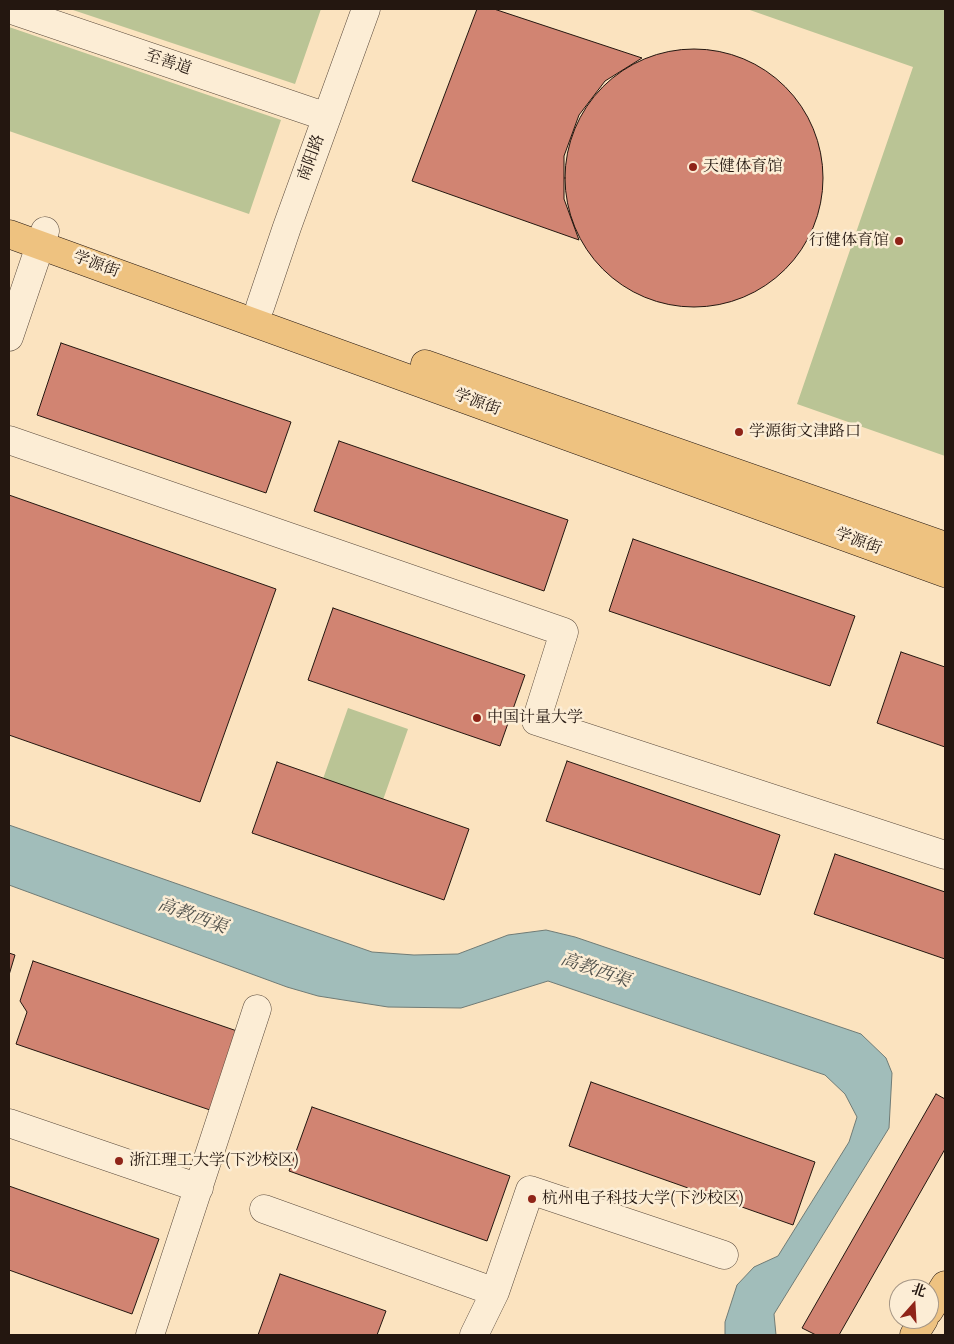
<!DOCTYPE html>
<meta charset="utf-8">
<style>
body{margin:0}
#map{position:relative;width:954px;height:1344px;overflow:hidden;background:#fbe3bf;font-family:Cardo,"Noto Serif SC",serif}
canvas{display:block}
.frame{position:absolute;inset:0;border:10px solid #241710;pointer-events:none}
.north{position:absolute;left:889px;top:1279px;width:50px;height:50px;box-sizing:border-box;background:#fcedd5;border:1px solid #a69786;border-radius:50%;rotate:19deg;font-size:14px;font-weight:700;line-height:20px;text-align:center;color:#241710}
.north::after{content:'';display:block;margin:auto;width:18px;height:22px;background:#8f2418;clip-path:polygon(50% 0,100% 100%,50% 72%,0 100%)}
</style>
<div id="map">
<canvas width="954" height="1344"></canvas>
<div class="frame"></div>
<div class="north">北</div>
</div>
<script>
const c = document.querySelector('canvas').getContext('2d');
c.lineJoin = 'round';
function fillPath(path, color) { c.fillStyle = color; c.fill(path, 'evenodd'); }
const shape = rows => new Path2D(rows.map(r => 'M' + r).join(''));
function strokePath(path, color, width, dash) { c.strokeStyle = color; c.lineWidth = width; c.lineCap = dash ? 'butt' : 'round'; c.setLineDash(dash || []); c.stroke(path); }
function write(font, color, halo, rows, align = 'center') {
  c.font = font + ' Cardo,"Noto Serif SC",serif'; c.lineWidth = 5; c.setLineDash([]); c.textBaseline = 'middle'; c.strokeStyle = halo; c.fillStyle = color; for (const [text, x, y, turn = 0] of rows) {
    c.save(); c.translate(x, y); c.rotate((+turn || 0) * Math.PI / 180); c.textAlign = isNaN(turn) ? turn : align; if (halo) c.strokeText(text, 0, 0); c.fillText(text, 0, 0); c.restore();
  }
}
const green = shape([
 [70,9,321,9,295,84],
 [747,9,945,9,945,456,797,404,913,67],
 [9,27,281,120,249,214,9,131],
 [348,708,408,729,365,851,305,830]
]);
const water = shape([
 [9,825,372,952,414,955,458,954,508,935,546,930,575,937,861,1034,886,1058,892,1073,889,1128,774,1314,776,1335,725,1335,725,1322,737,1285,754,1267,778,1256,849,1142,857,1117,845,1094,825,1075,548,981,461,1008,388,1007,318,996,287,987,9,885,9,825]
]);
const building = shape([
 [477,9,494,9,642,58,605,81,579,115,564,156,564,199,579,240,412,181,477,9],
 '565 178a129 129 0 1 1 258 0a129 129 0 1 1-258 0Z',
 [61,343,291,422,266,493,37,415,61,343],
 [339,441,568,520,544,591,314,511,339,441],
 [9,495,276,589,200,802,9,735,9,495],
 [633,539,855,616,830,686,609,611,633,539],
 [333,608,525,675,500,746,308,680,333,608],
 [901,652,945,667,945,747,877,723,901,652],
 [567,761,780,835,760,895,546,821,567,761],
 [277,762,469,829,444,900,252,833,277,762],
 [835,854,945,892,945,959,814,914,835,854],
 [9,953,15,955,9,975,9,953],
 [33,961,237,1031,210,1110,16,1044,27,1012,20,1001,33,961],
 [591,1082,815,1162,793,1225,569,1146,591,1082],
 [936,1094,945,1099,945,1149,839,1335,816,1335,802,1328,936,1094],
 [312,1107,510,1176,487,1241,289,1171,312,1107],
 [9,1186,159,1239,132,1314,9,1270,9,1186],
 [280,1274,386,1311,377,1335,258,1335,280,1274]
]);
const minor = shape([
 [9,9,327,117],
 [260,307,287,227,366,9],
 [9,337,45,231],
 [9,440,564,632,536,721,945,855],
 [9,1123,199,1188],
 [264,1209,495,1292],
 [150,1335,257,1009],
 [474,1335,495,1292,530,1190,724,1255]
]);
const major = shape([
 [9,234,945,573],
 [425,364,945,546],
 [929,1311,945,1285],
 [914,1335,924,1319]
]);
const markers = [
 [693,167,5,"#8f2418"],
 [899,241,5,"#8f2418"],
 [739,432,5,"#8f2418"],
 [477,718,5,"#8f2418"],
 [119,1161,5,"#8f2418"],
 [532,1199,5,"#8f2418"]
];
const streetNames = [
 ["至善道",168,63,19],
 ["南阳路",312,158,-70],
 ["学源街",96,265,20],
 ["学源街",477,403,20],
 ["学源街",858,542,20]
];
const poiNames = [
 ["天健体育馆",703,167],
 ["行健体育馆",889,241,"right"],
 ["学源街文津路口",749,432],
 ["中国计量大学",487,718],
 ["浙江理工大学(下沙校区)",129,1161],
 ["杭州电子科技大学(下沙校区)",542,1199]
];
const waterNames = [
 ["高教西渠",192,917,20],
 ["高教西渠",595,971,19]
];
fillPath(green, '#bac495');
fillPath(water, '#a1bdba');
strokePath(water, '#6f7b76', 1);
fillPath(building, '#d18472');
strokePath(building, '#241710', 1);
strokePath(minor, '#5a4a3c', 29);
strokePath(major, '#241710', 29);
strokePath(minor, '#fcedd5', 28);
strokePath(major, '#eec280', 28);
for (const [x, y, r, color] of markers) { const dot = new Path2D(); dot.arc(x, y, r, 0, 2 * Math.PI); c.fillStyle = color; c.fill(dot); strokePath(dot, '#fcedd5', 2); }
write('16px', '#241710', '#fcedd5', streetNames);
write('16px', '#241710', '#fcedd5', poiNames, 'left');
write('italic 18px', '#50514c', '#fcedd5', waterNames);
</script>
